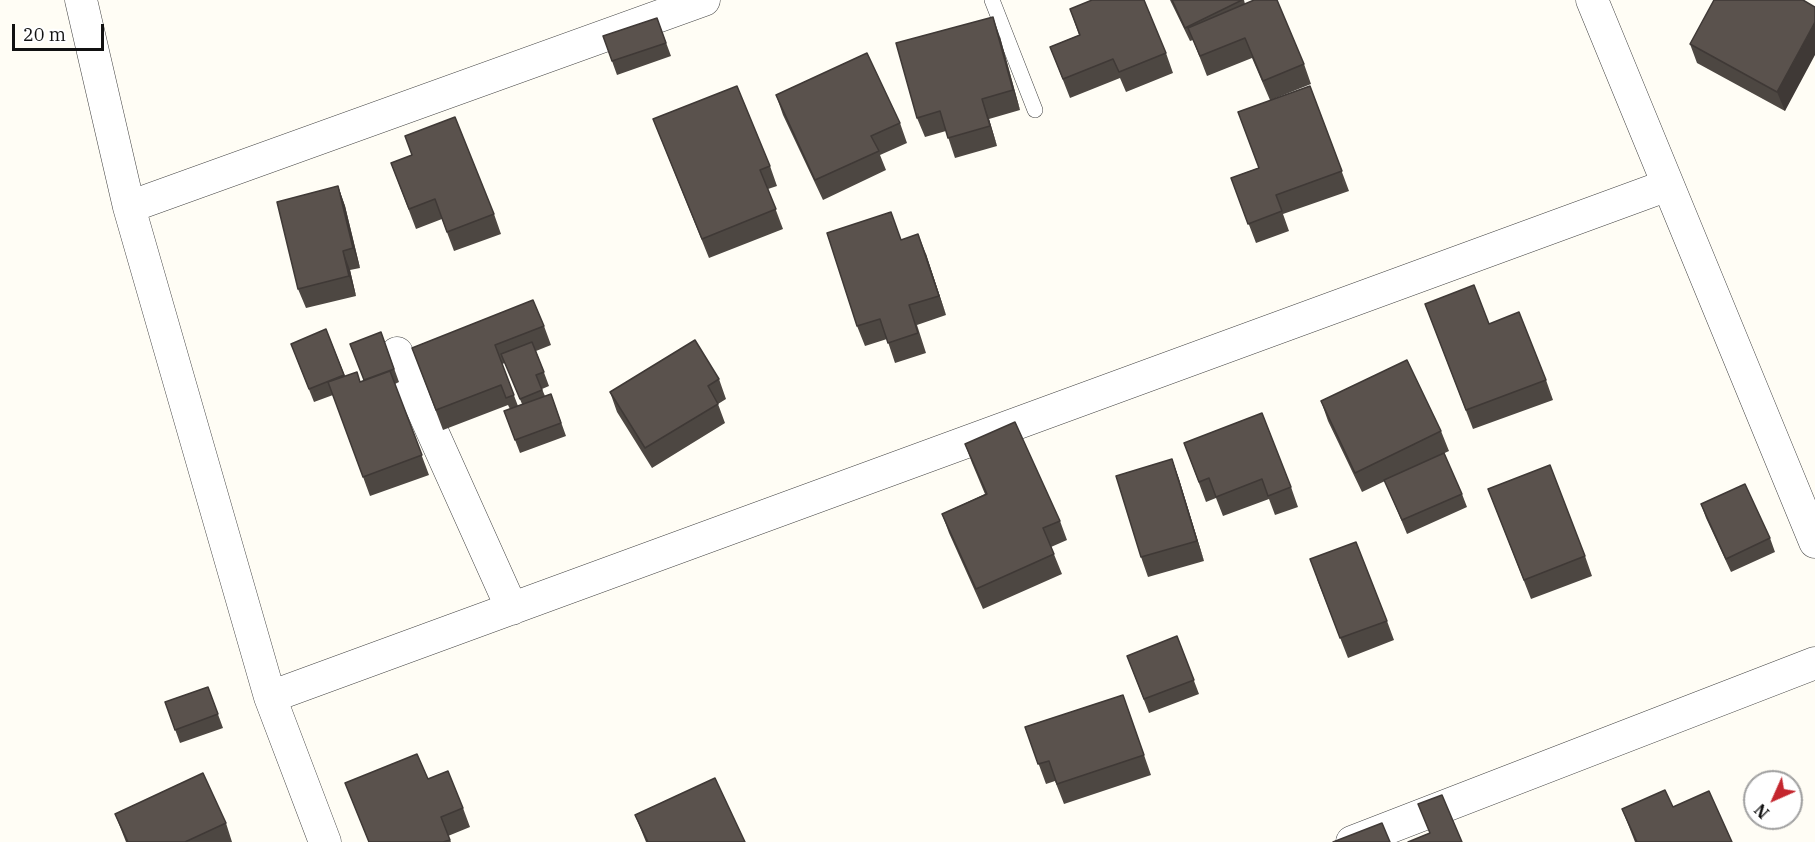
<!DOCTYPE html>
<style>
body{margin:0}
#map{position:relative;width:1815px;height:842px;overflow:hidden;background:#fffdf5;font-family:"IBM Plex Serif",serif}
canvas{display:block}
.north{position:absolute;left:1743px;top:770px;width:60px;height:60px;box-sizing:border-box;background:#fff;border:2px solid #a0a0a0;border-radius:50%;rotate:225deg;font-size:16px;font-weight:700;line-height:24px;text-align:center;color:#111}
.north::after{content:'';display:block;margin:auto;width:21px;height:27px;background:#c4262e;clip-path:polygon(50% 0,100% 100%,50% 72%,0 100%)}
.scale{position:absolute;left:12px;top:24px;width:92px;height:27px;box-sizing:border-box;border:3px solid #111;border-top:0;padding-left:8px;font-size:18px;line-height:21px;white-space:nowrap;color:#111;-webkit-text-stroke:4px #fff;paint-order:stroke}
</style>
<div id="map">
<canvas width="1815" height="842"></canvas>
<div class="north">N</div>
<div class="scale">20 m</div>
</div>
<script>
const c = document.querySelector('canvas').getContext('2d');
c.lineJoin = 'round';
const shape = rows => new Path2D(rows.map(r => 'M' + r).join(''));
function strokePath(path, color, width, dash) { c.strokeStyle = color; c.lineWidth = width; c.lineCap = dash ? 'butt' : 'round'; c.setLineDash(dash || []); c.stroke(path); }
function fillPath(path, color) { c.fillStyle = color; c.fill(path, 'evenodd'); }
const service = shape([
 [992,0,1035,110]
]);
const minor = shape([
 [81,0,129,207,270,697,325,842],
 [1592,0,1815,542],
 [129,207,704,0],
 [397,353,512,609],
 [270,697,1668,185],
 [1352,842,1815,663]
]);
const wall = shape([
 [1170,0,1244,0,1245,4,1304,64,1311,84,1271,100,1310,86,1349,191,1283,214,1289,231,1256,243,1231,178,1258,168,1270,100,1252,58,1207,76,1193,40,1190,41],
 [1803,0,1785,111,1697,63,1690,44],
 [1070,9,1166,53,1173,73,1126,92,1120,78,1070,98,1050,47,1079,35],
 [657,18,671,56,617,75,603,36],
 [1000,37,1020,110,989,119,997,146,955,158,946,131,925,137,917,118],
 [776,95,900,123,907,143,880,155,886,170,823,200,783,115],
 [653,119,770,166,777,186,768,189,783,229,709,258],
 [391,163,494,214,501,234,454,251,442,219,416,229],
 [338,186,345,206,360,268,350,270,356,296,306,308,298,289],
 [901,240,926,254,946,315,917,325,926,353,895,363,887,339,865,346,857,326],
 [1425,304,1546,380,1553,400,1473,429],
 [544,326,551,345,536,351,549,386,542,389,545,396,551,394,566,436,520,453,504,411,510,409,508,405,443,430,412,348],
 [505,363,522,404,518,406,502,364],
 [326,329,345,376,360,382,364,381,381,332,399,382,395,384,429,475,370,496,333,395,314,402,296,357],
 [719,379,726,399,718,404,725,423,652,468,617,412,610,392],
 [1321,401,1441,431,1449,451,1436,457,1462,494,1467,507,1407,534,1385,481,1362,492,1328,421],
 [1184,443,1291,487,1298,507,1275,515,1269,499,1223,516,1216,498,1206,502],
 [965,444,1060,521,1067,540,1051,547,1062,574,983,609,949,533,942,514,985,494,972,463],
 [1172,459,1179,479,1204,561,1148,577,1141,557],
 [1488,489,1585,556,1592,576,1531,599],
 [1701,504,1770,538,1775,552,1731,572,1706,518],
 [1317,579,1387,621,1394,640,1348,658],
 [1177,636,1199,694,1149,713,1132,669],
 [208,687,223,728,180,743,165,702],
 [1123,695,1151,775,1064,804,1055,781,1046,784,1025,727],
 [428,779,463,808,470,827,448,836,451,842,369,842,345,783],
 [1673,807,1732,842,1635,842,1622,809],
 [115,814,226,823,232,842,126,842],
 [635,815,745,842,646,842]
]);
const shadedWall = shape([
 [993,17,1000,37,1020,110,1013,90],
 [1815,22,1815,55,1785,111,1777,92],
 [982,99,989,119,997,146,990,126],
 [338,186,345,206,360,268,353,248],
 [918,234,926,254,946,315,939,296],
 [343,251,350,270,356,296,349,276],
 [1172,459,1179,479,1204,561,1197,541]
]);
const building = shape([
 [1092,0,1144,0,1166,53,1119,72,1113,59,1063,79,1050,47,1080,35,1070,9,1092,0],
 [1172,0,1242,0,1185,28,1172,0],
 [1254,0,1277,0,1304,64,1263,81,1245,38,1200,56,1188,28,1254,0],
 [1714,0,1803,0,1815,7,1815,22,1777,92,1690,44,1714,0],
 [993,17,1013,90,982,99,990,126,948,138,940,111,917,118,896,43,993,17],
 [657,18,666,43,612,61,603,36,657,18],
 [867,53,900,123,871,136,879,151,815,180,776,95,867,53],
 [737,86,770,166,760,170,776,209,702,239,653,119,737,86],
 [1310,86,1342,171,1276,195,1282,211,1248,224,1231,178,1259,168,1238,112,1310,86],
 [455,117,494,214,447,232,435,199,409,209,391,163,412,155,405,136,455,117],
 [338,186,353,248,343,251,349,276,298,289,277,202,338,186],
 [891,212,901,240,918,234,939,296,909,305,918,333,888,343,880,319,857,326,827,233,891,212],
 [1474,285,1489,324,1519,312,1546,380,1466,410,1425,304,1474,285],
 [533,300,544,326,495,345,514,395,506,398,501,385,436,410,412,348,533,300],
 [326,329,344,375,309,389,291,344,326,329],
 [381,332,394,369,364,380,350,344,381,332],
 [695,340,719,379,708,386,718,404,645,448,610,392,695,340],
 [532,342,544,372,536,375,542,390,520,399,501,354,532,342],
 [1407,360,1441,431,1355,473,1321,401,1407,360],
 [390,371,422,455,363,477,328,382,357,372,360,382,390,371],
 [551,394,561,423,515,440,504,411,551,394],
 [1262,413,1291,487,1268,496,1262,479,1216,497,1209,478,1199,482,1184,443,1262,413],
 [1015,422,1060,521,1043,528,1054,554,976,589,942,514,987,494,965,444,1015,422],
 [1444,453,1462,494,1402,520,1384,480,1444,453],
 [1172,459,1197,541,1141,557,1116,476,1172,459],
 [1550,465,1585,556,1524,580,1488,489,1550,465],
 [1745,484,1770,538,1726,559,1701,504,1745,484],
 [1356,542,1387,621,1340,638,1310,559,1356,542],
 [1177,636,1194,680,1144,699,1127,656,1177,636],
 [208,687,218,714,175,730,165,702,208,687],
 [1123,695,1144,755,1057,784,1049,761,1038,764,1025,727,1123,695],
 [417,754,428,779,448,771,463,808,441,817,450,840,443,842,369,842,345,783,417,754],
 [203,773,226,823,185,842,128,842,115,814,203,773],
 [715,778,745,842,648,842,635,815,715,778],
 [1665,790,1673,807,1709,791,1732,842,1637,842,1622,809,1665,790],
 [1442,795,1462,842,1408,842,1430,833,1418,804,1442,795],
 [1382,823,1390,842,1333,842,1382,823]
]);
strokePath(service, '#444', 16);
strokePath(minor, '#444', 33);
strokePath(service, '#fff', 15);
strokePath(minor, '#fff', 32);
fillPath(wall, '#4d4742');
fillPath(shadedWall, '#3f3936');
fillPath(building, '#5a524d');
strokePath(building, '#3f3936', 1.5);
</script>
